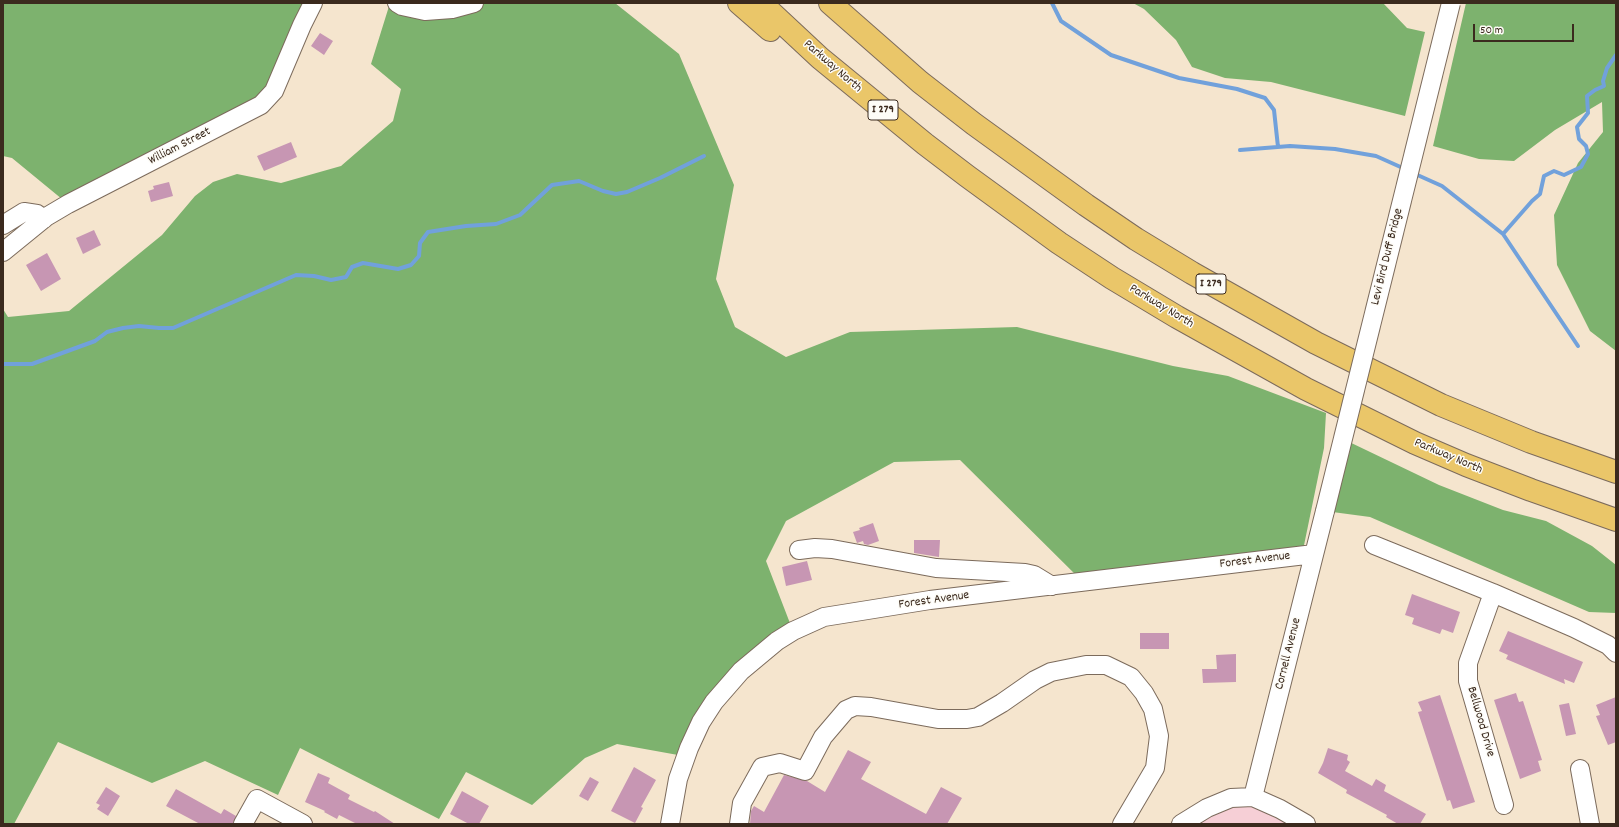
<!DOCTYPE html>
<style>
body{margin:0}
#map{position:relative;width:1619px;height:827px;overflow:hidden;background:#f5e5ce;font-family:Dekko,sans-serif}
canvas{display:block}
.frame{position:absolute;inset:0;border:4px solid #3b2a1e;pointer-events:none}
.scale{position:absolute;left:1473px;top:24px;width:101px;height:18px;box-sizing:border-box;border:2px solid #3b2a1e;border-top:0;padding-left:5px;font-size:12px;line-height:14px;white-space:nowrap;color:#3b2a1e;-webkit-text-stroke:3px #fdfcf7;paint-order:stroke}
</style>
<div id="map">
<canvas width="1619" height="827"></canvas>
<div class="frame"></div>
<div class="scale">50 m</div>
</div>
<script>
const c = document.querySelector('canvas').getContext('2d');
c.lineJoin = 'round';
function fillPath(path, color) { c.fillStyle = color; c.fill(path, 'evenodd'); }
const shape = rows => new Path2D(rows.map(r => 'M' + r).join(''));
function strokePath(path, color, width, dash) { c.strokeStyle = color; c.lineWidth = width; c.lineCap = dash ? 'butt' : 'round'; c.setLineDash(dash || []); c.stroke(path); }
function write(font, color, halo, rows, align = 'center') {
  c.font = font + ' Dekko,sans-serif'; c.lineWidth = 3; c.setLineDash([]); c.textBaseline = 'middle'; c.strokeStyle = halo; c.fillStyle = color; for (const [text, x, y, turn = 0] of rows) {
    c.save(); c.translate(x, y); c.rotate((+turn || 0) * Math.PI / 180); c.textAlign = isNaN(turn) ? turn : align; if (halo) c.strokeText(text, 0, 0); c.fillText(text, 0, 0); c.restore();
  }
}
const built = shape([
 [1231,798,1306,824,1181,824]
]);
const forest = shape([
 [3,3,313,3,274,91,68,204,12,158,3,156],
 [390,3,615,3,679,54,734,185,716,279,735,327,786,357,850,332,1017,327,1173,366,1228,376,1326,413,1324,448,1302,555,1083,582,960,460,894,462,786,521,766,561,793,631,777,641,678,755,617,744,585,758,532,805,466,772,439,819,300,748,278,795,205,761,152,783,58,742,14,824,3,824,3,309,8,317,69,311,162,235,195,196,213,182,237,174,281,183,341,166,393,121,401,89,371,64],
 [1133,3,1383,3,1407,28,1425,32,1405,116,1271,82,1225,78,1192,67,1176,40,1144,9],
 [1466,3,1616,3,1616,351,1590,331,1557,265,1554,215,1578,163,1603,132,1602,102,1555,130,1514,161,1479,159,1433,146],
 [1343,439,1439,485,1503,510,1546,521,1592,546,1616,565,1616,613,1589,612,1370,517,1325,511]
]);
const stream = shape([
 [1052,3,1061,21,1111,55,1179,78,1237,89,1265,98,1274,110,1278,147],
 [1240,150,1290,146,1335,149,1376,156,1405,169],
 [1413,173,1442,186,1503,234,1578,346],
 [1503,234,1532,201,1540,194,1544,176,1554,171,1564,175,1581,167,1588,154,1586,146,1579,139,1577,127,1588,113,1587,96,1595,90,1604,86,1603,81,1607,68,1616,55],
 [3,364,32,364,95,341,107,332,123,328,139,326,159,328,173,328,296,275,314,276,331,280,346,277,352,267,363,263,398,269,411,265,419,256,420,243,428,232,466,226,496,224,520,215,552,185,579,181,603,191,616,194,627,192,660,178,704,156]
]);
const building = shape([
 [320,33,333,41,324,55,311,46],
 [291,142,297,157,264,171,257,156],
 [169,182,173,196,151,202,148,191,154,189,153,186],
 [94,230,101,245,83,254,76,238],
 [47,253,61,279,41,291,26,265],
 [873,523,879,541,868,545,864,544,863,541,857,543,853,532,860,530,859,528],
 [914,540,940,540,939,557,914,553],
 [807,561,812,580,786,586,782,567],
 [1412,594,1460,612,1453,633,1442,629,1440,634,1412,624,1414,618,1405,615],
 [1508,631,1583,662,1574,683,1564,679,1565,684,1506,659,1508,655,1499,651],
 [1140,633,1169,633,1169,649,1140,649],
 [1236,654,1236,682,1203,683,1202,669,1217,669,1216,655],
 [1516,693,1519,702,1523,701,1542,760,1538,761,1541,771,1520,779,1494,700],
 [1440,695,1475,802,1453,809,1450,800,1447,801,1418,712,1422,711,1418,702],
 [1616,697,1616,742,1608,745,1596,716,1600,715,1596,705],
 [1569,703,1576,734,1566,736,1559,705],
 [1328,748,1348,755,1347,760,1350,762,1345,771,1372,786,1376,779,1386,785,1384,791,1426,814,1420,824,1398,824,1386,817,1387,815,1346,793,1347,790,1318,773,1323,763],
 [848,750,871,762,861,779,926,814,941,787,962,798,947,824,750,824,751,811,754,806,764,812,784,775,807,781,825,792],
 [634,767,656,780,641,807,643,808,635,823,611,811],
 [318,773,330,778,328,783,350,795,348,799,374,812,375,811,395,824,357,824,339,815,337,819,324,812,325,811,305,802],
 [590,777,599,782,588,801,579,796],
 [106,787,120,796,108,816,97,809,100,805,96,803],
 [176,789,221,814,224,809,236,816,233,824,200,824,166,806],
 [462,791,489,806,479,824,469,824,450,814]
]);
const minor = shape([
 [397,3,402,6,425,11,452,9,474,3],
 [3,225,24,212,37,214,44,219],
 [3,252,46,217,68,204,261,105,274,91,302,25,313,3],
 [1374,545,1493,593,1574,628,1608,645,1616,653],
 [799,550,815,548,832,549,936,568,1025,573,1034,575,1052,586],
 [1493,593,1468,663,1468,681,1504,805],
 [1580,769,1590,824],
 [1253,797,1325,511],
 [243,824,257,799,303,824],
 [670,824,678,779,689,748,701,722,714,702,741,671,777,641,793,631,824,617,930,600,1314,554],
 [739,824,742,803,762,767,780,763,805,771,823,737,846,710,855,706,871,707,938,719,967,719,978,717,1002,703,1035,680,1051,672,1086,665,1106,665,1131,677,1144,693,1153,709,1159,736,1155,768,1122,824],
 [1181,824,1207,808,1231,798,1253,797,1280,809,1306,824]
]);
const highway = shape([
 [739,3,770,30],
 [761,3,820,58,925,144,967,176,1059,243,1112,278,1177,317,1306,389,1415,443,1466,465,1531,490,1616,520],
 [830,3,920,82,974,124,1086,205,1136,239,1192,273,1316,343,1441,405,1531,442,1616,472]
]);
const minorBridge = shape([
 [1325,511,1451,3]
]);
const shields = [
 [883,110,30],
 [1211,284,30]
];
const shieldNames = [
 ["I 279",883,110],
 ["I 279",1211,284]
];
const streetNames = [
 ["Parkway North",832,67,41],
 ["William Street",180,147,-27],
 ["Levi Bird Duff Bridge",1388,257,-76],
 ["Parkway North",1161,307,31],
 ["Parkway North",1448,457,23],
 ["Forest Avenue",1255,561,-7],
 ["Forest Avenue",934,601,-8],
 ["Cornell Avenue",1289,654,-76],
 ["Bellwood Drive",1480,722,74]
];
fillPath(built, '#f6cfd6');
fillPath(forest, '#7db26e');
strokePath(stream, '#71a1db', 4);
fillPath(building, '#c796b3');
strokePath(minor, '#7c6b5c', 20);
strokePath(highway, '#7c6b5c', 24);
strokePath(minor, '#fff', 18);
strokePath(highway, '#eac669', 22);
strokePath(minorBridge, '#7c6b5c', 20, []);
strokePath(minorBridge, '#fff', 18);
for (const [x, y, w] of shields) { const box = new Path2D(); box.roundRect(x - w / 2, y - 10, w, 20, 3); c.fillStyle = '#fdfcf7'; c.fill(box); strokePath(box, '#3b2a1e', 1); }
write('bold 12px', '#3b2a1e', null, shieldNames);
write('13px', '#3b2a1e', '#fdfcf7', streetNames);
</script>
